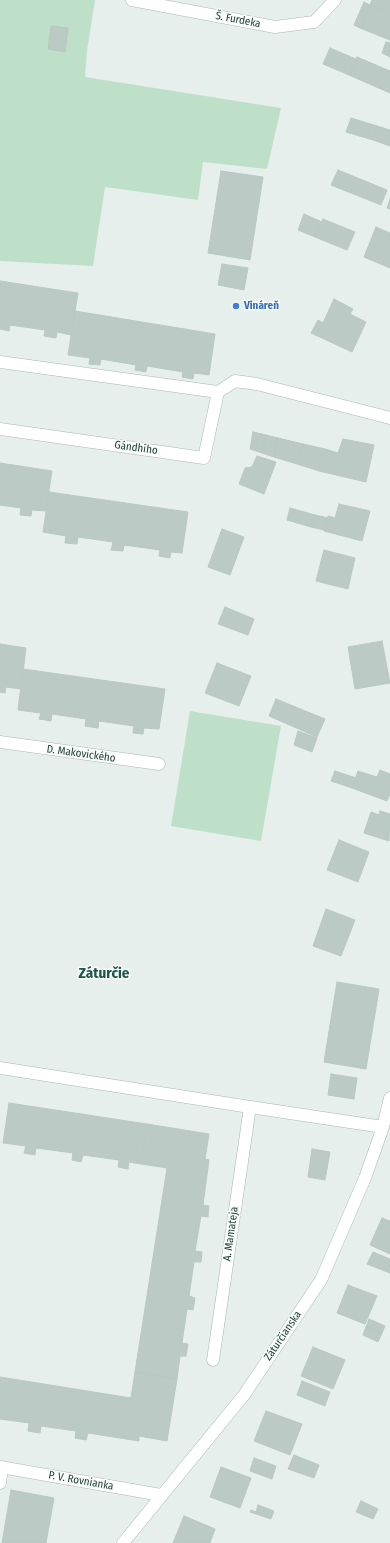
<!DOCTYPE html>
<meta charset="utf-8">
<style>
body{margin:0}
canvas{display:block;background:#e6efeb}
</style>
<canvas width="390" height="1543"></canvas>
<script>
const c = document.querySelector('canvas').getContext('2d');
c.lineJoin = 'round';
function fillPath(path, color) { c.fillStyle = color; c.fill(path, 'evenodd'); }
const shape = rows => new Path2D(rows.map(r => 'M' + r).join(''));
function strokePath(path, color, width, dash) { c.strokeStyle = color; c.lineWidth = width; c.lineCap = dash ? 'butt' : 'round'; c.setLineDash(dash || []); c.stroke(path); }
function write(font, color, halo, rows, align = 'center') {
  c.font = font + ' "Fira Sans Condensed",sans-serif'; c.lineWidth = 3; c.setLineDash([]); c.textBaseline = 'middle'; c.strokeStyle = halo; c.fillStyle = color; for (const [text, x, y, turn = 0] of rows) {
    c.save(); c.translate(x, y); c.rotate((+turn || 0) * Math.PI / 180); c.textAlign = isNaN(turn) ? turn : align; if (halo) c.strokeText(text, 0, 0); c.fillText(text, 0, 0); c.restore();
  }
}
const green = shape([
 [0,0,95,0,87,51,85,77,281,108,267,169,203,162,198,200,105,187,93,266,0,261],
 [190,711,281,726,261,841,171,826]
]);
const building = shape([
 [372,0,390,0,390,13,370,5,372,0],
 [364,2,370,5,360,28,354,25,364,2],
 [370,5,390,13,390,40,360,28,370,5],
 [51,26,68,28,65,52,48,49,51,26],
 [386,42,390,43,390,57,382,53,386,42],
 [330,48,356,59,349,75,323,64,330,48],
 [357,57,390,71,390,93,349,75,357,57],
 [351,118,377,126,373,140,346,132,351,118],
 [377,126,390,130,390,146,373,140,377,126],
 [338,170,387,190,381,205,331,185,338,170],
 [221,171,263,177,250,260,208,253,221,171],
 [390,199,390,209,387,208,390,199],
 [304,214,322,222,315,237,298,230,304,214],
 [323,219,355,232,347,250,315,237,323,219],
 [376,227,390,233,390,268,364,257,376,227],
 [222,264,248,268,244,290,218,285,222,264],
 [0,281,78,293,71,335,57,332,56,338,44,336,45,330,10,325,9,331,0,329,0,281],
 [334,299,353,309,350,314,366,322,352,352,311,333,318,320,323,323,334,299],
 [75,311,215,334,209,375,194,373,193,379,182,377,183,372,147,366,146,372,135,370,136,365,101,359,100,365,89,364,90,358,68,355,75,311],
 [253,432,266,435,262,453,250,449,253,432],
 [266,435,278,438,274,457,262,453,266,435],
 [278,438,303,444,297,464,274,457,278,438],
 [343,439,374,445,366,482,319,471,325,449,338,453,343,439],
 [303,444,325,449,319,471,297,464,303,444],
 [257,456,276,462,264,494,239,484,245,468,252,467,257,456],
 [0,463,52,471,46,511,32,510,31,516,20,515,21,508,0,505,0,463],
 [49,492,188,512,182,553,171,552,170,558,159,556,160,550,124,545,123,551,111,550,113,542,78,537,77,544,65,543,66,536,43,532,49,492],
 [339,504,370,511,362,541,324,531,328,516,335,518,339,504],
 [290,508,315,515,311,527,287,520,290,508],
 [315,515,328,518,324,530,311,527,315,515],
 [222,529,244,537,230,575,208,567,222,529],
 [324,550,355,558,348,589,316,581,324,550],
 [225,607,254,619,248,635,218,624,225,607],
 [382,641,390,683,355,689,348,647,382,641],
 [0,644,26,648,21,689,6,687,5,693,0,692,0,644],
 [217,663,251,676,239,706,205,693,217,663],
 [23,669,165,689,159,729,144,728,143,734,133,733,134,726,99,721,98,728,85,726,86,719,52,714,51,721,39,719,41,713,18,710,23,669],
 [276,699,325,719,317,737,269,716,276,699],
 [298,731,317,738,312,752,294,745,298,731],
 [380,770,390,774,390,794,387,801,352,788,358,771,377,777,380,770],
 [335,771,356,778,352,788,331,781,335,771],
 [380,811,390,814,389,841,364,833,371,812,379,815,380,811],
 [339,840,369,852,358,882,327,870,339,840],
 [326,909,355,920,341,956,313,946,326,909],
 [337,982,379,989,366,1069,324,1062,337,982],
 [331,1074,357,1078,354,1099,328,1095,331,1074],
 [9,1103,147,1124,141,1164,129,1162,128,1169,118,1167,119,1160,83,1155,81,1162,72,1160,73,1153,36,1148,35,1155,24,1153,26,1146,3,1143,9,1103],
 [147,1124,209,1134,205,1159,209,1160,203,1205,209,1206,208,1217,201,1216,195,1251,202,1252,201,1262,194,1262,189,1296,195,1298,193,1310,187,1309,182,1343,188,1344,186,1356,180,1356,177,1379,135,1372,167,1168,141,1164,147,1124],
 [312,1149,330,1152,325,1180,308,1177,312,1149],
 [382,1218,390,1221,390,1254,370,1245,382,1218],
 [373,1252,390,1259,390,1273,367,1264,373,1252],
 [348,1285,377,1296,365,1324,337,1313,348,1285],
 [369,1319,385,1326,382,1333,366,1327,369,1319],
 [366,1327,382,1333,378,1342,363,1335,366,1327],
 [313,1347,345,1360,333,1389,301,1376,313,1347],
 [135,1372,177,1379,167,1441,139,1436,139,1441,88,1433,86,1440,75,1438,76,1431,41,1426,40,1433,33,1432,28,1431,29,1423,0,1419,0,1377,131,1398,135,1372],
 [302,1381,330,1392,325,1406,297,1395,302,1381],
 [266,1411,302,1424,290,1455,254,1441,266,1411],
 [294,1455,319,1465,314,1478,288,1469,294,1455],
 [254,1458,276,1466,272,1479,250,1471,254,1458],
 [221,1467,251,1478,240,1508,210,1497,221,1467],
 [11,1490,54,1498,46,1543,2,1543,11,1490],
 [361,1501,378,1509,373,1519,356,1512,361,1501],
 [258,1505,274,1511,271,1519,250,1512,251,1510,256,1512,258,1505],
 [184,1516,215,1529,210,1543,173,1543,184,1516]
]);
const minor = shape([
 [132,0,275,27,314,22,335,0],
 [0,362,218,392,235,381,257,384,390,418],
 [0,429,204,458,218,392],
 [0,742,159,764],
 [0,1068,250,1107,383,1127],
 [213,1360,250,1107],
 [0,1467,161,1495],
 [0,1483,2,1467],
 [123,1543,244,1395,321,1280,365,1178,383,1127,390,1098]
]);
const markers = [
 [236,306,4,"#3f7fe0"]
];
const streetNames = [
 ["Š. Furdeka",238,20,11],
 ["Gándhího",136,448,8],
 ["D. Makovického",81,754,8],
 ["A. Mamateja",231,1234,-82],
 ["Záturčianska",283,1336,-56],
 ["P. V. Rovnianka",81,1481,10]
];
const shopNames = [
 ["Vináreň",244,306]
];
const districtNames = [
 ["Záturčie",104,974]
];
fillPath(green, '#bfe0c8');
fillPath(building, '#bbcac4');
strokePath(building, '#b8c9c2', 1);
strokePath(minor, '#a8b8b2', 13);
strokePath(minor, '#fff', 12);
for (const [x, y, r, color] of markers) { const dot = new Path2D(); dot.arc(x, y, r, 0, 2 * Math.PI); c.fillStyle = color; c.fill(dot); strokePath(dot, '#f7fbf9', 1.5); }
write('11px', '#24423a', '#f7fbf9', streetNames);
write('bold 11px', '#366cbe', '#f7fbf9', shopNames, 'left');
write('bold 15px', '#1f5548', '#f7fbf9', districtNames);
</script>
